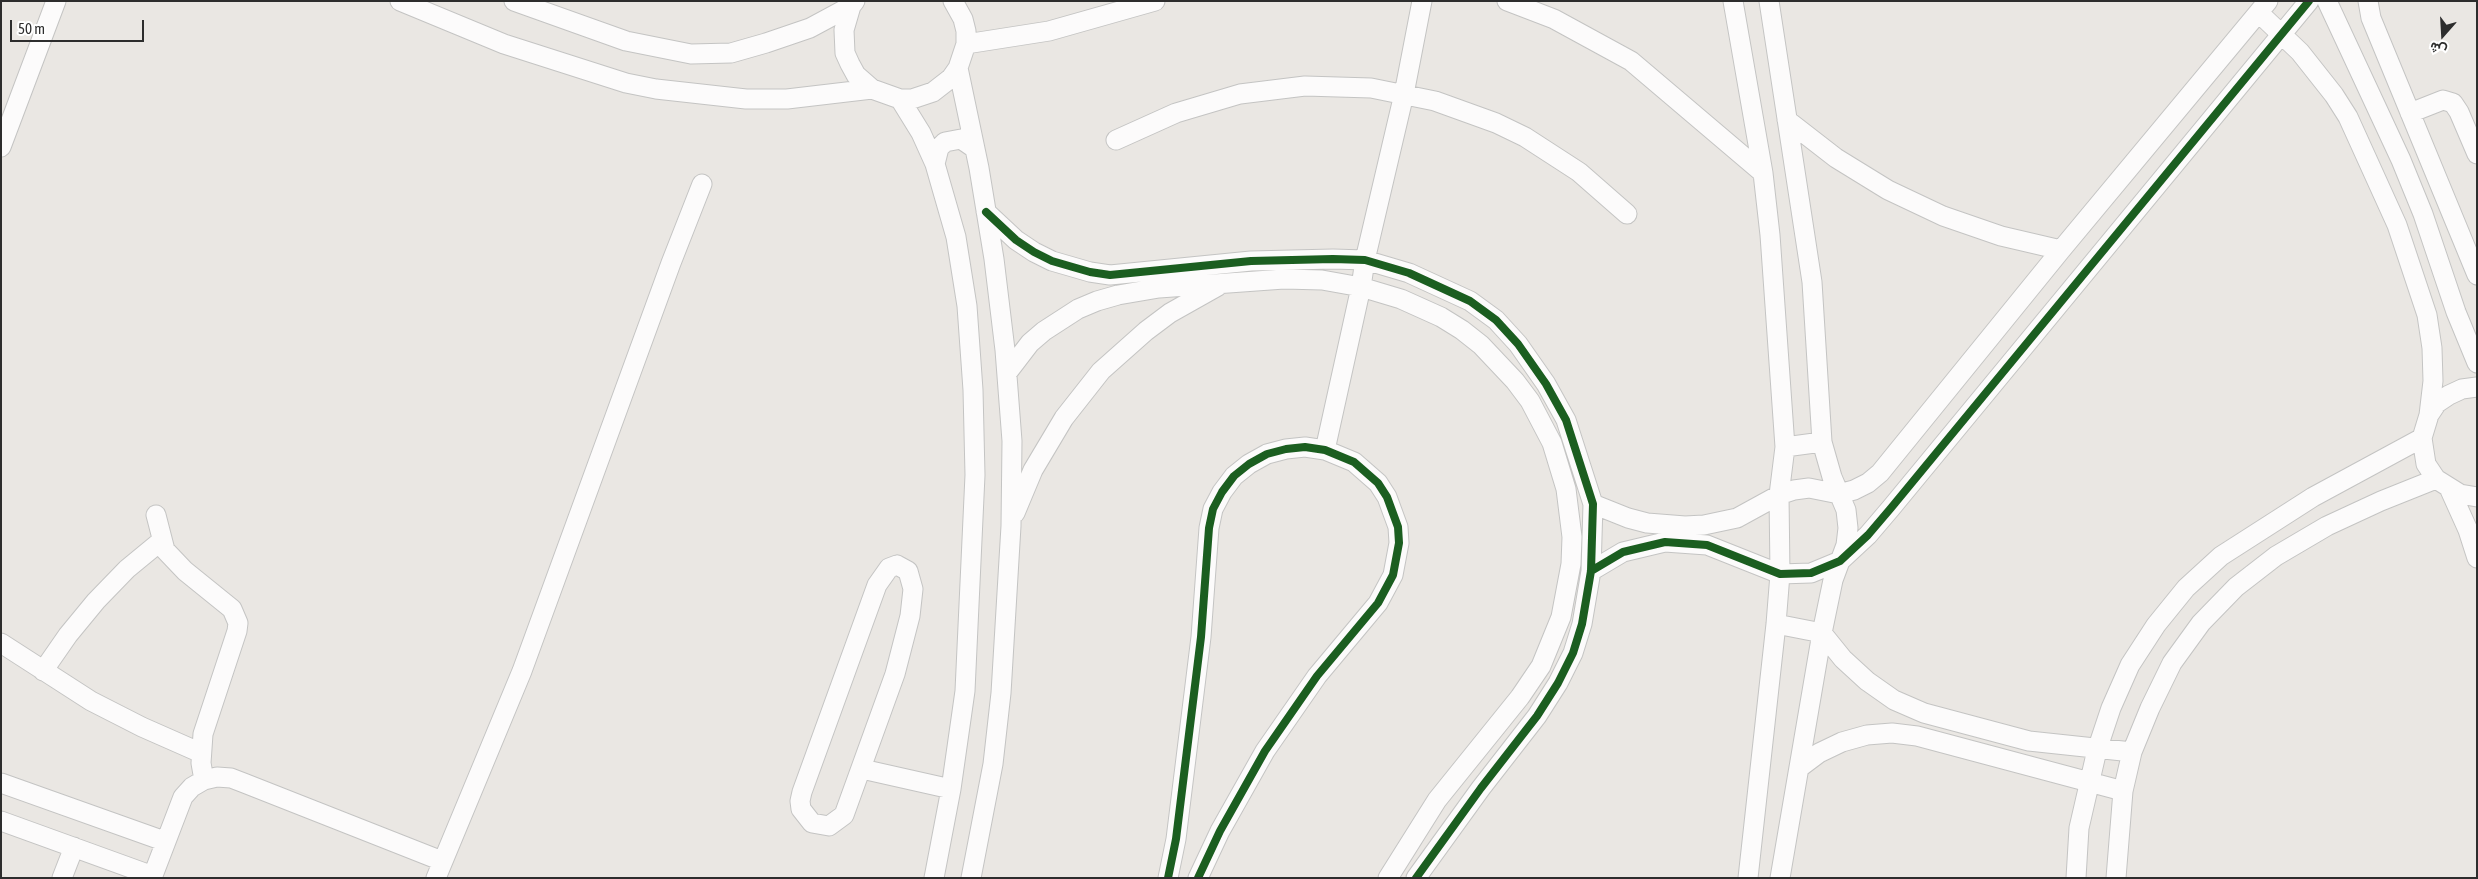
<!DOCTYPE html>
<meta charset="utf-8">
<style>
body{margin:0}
#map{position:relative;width:2478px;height:879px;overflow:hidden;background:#eae7e3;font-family:"Asap Condensed",Vazirmatn,sans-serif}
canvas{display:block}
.frame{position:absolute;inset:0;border:2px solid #2d2d2d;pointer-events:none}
.north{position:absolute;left:2418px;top:10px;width:50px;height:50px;-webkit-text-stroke:4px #fff;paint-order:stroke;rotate:199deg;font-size:14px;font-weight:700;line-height:20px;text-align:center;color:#2d2d2d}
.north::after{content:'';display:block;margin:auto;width:18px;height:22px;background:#2d2d2d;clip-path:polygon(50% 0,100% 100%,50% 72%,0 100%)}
.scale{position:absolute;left:10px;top:20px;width:134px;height:22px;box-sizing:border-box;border:2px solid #2d2d2d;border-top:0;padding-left:6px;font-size:15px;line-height:18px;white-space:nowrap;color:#2d2d2d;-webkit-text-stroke:4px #fff;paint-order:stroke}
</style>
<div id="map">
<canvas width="2478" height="879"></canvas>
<div class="frame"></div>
<div class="north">ش</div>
<div class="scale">50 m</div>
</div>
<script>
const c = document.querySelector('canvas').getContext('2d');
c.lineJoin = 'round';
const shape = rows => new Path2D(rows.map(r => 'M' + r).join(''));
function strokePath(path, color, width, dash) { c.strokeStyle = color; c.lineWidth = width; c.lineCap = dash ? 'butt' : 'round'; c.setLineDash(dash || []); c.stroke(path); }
const minor = shape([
 [400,1,504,44,626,83,656,89,746,99,787,99,872,89],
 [514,1,626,41,691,54,731,53,766,43,810,28,851,6],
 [855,1,851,6,844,30,845,53,850,64,856,75,872,89,900,99,912,99,933,92,951,78,958,68,966,44,966,31,963,19,953,1],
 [1507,1,1554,19,1631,61,1763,173],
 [1733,1,1763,173,1770,235,1785,447,1779,495,1780,574,1776,624,1748,878],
 [1769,1,1812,282,1822,442,1832,477,1846,510,1848,528,1846,545,1833,580,1822,633,1780,878],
 [2327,1,2401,160,2423,214,2456,312,2477,363],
 [2368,1,2371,18,2477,275],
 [2259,13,2300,52,2334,95,2348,117,2397,225,2427,315,2432,348,2433,381,2429,415],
 [966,44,1049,31,1155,1],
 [958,68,979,168,994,259,1005,350,1012,441,1011,526,1001,693,993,764,971,878],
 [900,99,921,133,935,164,956,237,967,306,973,390,975,475,965,691,951,789,934,878],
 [2410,113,2443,100,2453,103,2459,112,2477,154],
 [1787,120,1836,158,1888,190,1943,216,2001,236,2061,250],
 [1116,140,1176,113,1240,94,1305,86,1371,88,1435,101,1496,123,1525,137,1579,172,1627,214],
 [1,147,56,1],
 [935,164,939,148,945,142,961,139,974,148],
 [986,212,1016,240,1034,252,1052,261,1090,272,1110,275,1251,261,1333,259,1365,260,1409,273,1470,301,1496,320,1518,344,1546,384,1566,420,1593,504,1591,571,1582,624,1573,653,1558,683,1537,716,1481,788,1416,878],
 [1007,373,1030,343,1044,331,1078,309,1097,301,1118,295,1159,288,1284,279,1322,280,1361,287,1401,299,1441,317,1462,330,1481,345,1515,381,1530,401,1552,443,1566,489,1572,537,1571,564,1561,617,1541,666,1520,697,1437,800,1388,878],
 [2477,387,2462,389,2449,395,2437,403,2429,415,2422,438,2426,464,2436,479,2460,494,2477,497],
 [1785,447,1822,442],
 [1325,450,1361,287,1365,260,1404,94,1422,1],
 [2450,490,2468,530,2477,558],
 [1593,504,1628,518,1647,523,1685,526,1704,525,1737,518,1779,495,1794,490,1809,488,1839,494,1854,490,1868,483,1880,473,2061,250,2268,1],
 [1015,513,1033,470,1064,418,1101,371,1146,331,1170,313,1218,286],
 [156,515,165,550,185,571,232,609,238,623,237,631,203,734,201,763,204,780],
 [897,565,908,571,913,589,910,616,895,674,844,815,829,826,812,823,801,809,800,801,802,792,877,585,889,568,897,565],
 [1591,571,1623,552,1665,542,1707,545,1780,574,1811,573,1840,561,1868,535,1891,508,2309,1],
 [1776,624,1822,633,1843,659,1867,681,1894,700,1924,713,2029,741,2132,752],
 [1,643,91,701,142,727,201,753],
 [43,671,68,635,96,601,127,569,161,541],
 [1799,768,1819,753,1842,742,1867,735,1892,733,1917,736,2123,791],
 [862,769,951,789],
 [1,783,164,841],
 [1,821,153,876],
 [62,878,74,847],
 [152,878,183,797,192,787,204,780,217,777,231,778,244,783,442,861],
 [436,878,522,671,671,263,702,184],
 [1168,878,1176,839,1201,637,1209,528,1213,509,1222,492,1234,476,1249,464,1267,454,1286,449,1305,447,1325,450,1354,462,1378,483,1387,497,1398,527,1399,543,1393,575,1378,603,1317,676,1265,751,1220,831,1198,878],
 [2076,878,2079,828,2097,750,2111,708,2130,665,2156,625,2186,588,2221,556,2313,497,2422,438],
 [2116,878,2123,791,2132,752,2150,708,2172,663,2201,623,2236,587,2276,556,2327,526,2381,501,2436,479]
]);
const cycleway = shape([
 [986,212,1016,240,1034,252,1052,261,1090,272,1110,275,1251,261,1333,259,1365,260,1409,273,1470,301,1496,320,1518,344,1546,384,1566,420,1593,504,1591,571,1582,624,1573,653,1558,683,1537,716,1481,788,1416,878],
 [1591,571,1623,552,1665,542,1707,545,1780,574,1811,573,1840,561,1868,535,1891,508,2309,1],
 [1168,878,1176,839,1201,637,1209,528,1213,509,1222,492,1234,476,1249,464,1267,454,1286,449,1305,447,1325,450,1354,462,1378,483,1387,497,1398,527,1399,543,1393,575,1378,603,1317,676,1265,751,1220,831,1198,878]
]);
strokePath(minor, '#c4c4c3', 21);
strokePath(minor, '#fcfbfb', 19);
strokePath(cycleway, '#1b5e20', 8);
</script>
